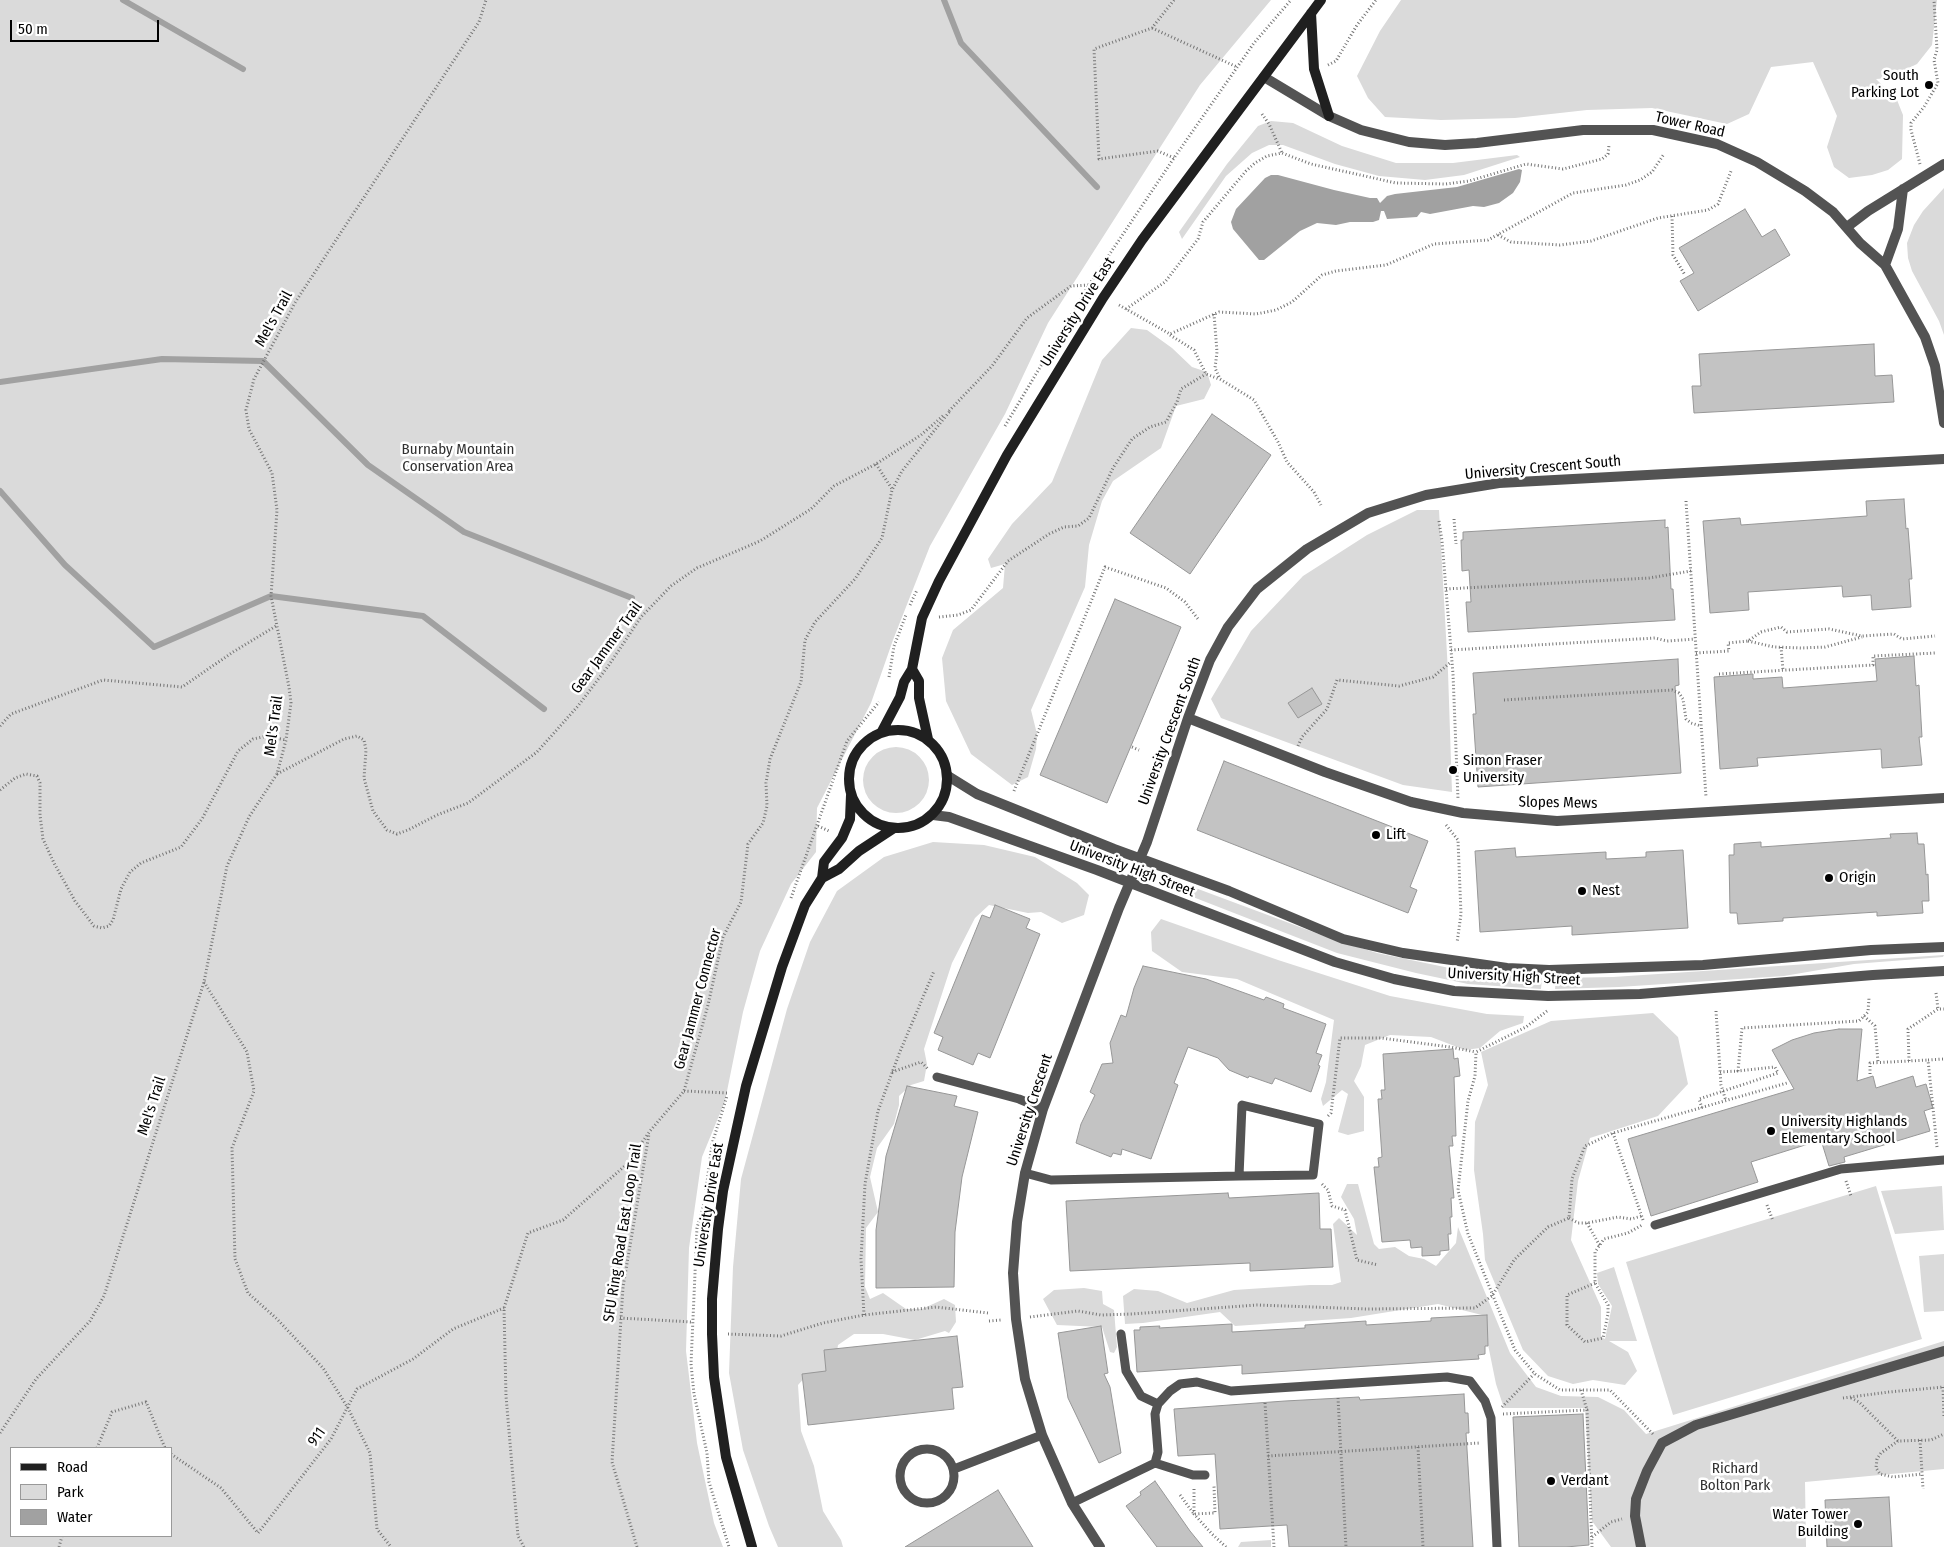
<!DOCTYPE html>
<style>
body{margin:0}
#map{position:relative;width:1944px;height:1547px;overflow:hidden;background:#fff;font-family:"Fira Sans Condensed",sans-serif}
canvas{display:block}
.legend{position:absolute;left:10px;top:1447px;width:162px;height:90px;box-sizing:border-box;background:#fff;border:1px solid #999;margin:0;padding:6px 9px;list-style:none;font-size:15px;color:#000}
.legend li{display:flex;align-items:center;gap:10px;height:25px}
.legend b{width:25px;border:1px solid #999}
.scale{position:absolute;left:10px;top:20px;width:149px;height:22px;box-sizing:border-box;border:2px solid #000;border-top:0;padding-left:6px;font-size:15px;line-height:18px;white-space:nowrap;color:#000;-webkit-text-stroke:4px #fff;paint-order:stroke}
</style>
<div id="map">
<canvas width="1944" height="1547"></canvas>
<ul class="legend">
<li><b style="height:6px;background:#202020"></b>Road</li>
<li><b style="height:14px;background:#dadada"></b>Park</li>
<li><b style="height:14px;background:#a1a1a1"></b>Water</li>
</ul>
<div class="scale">50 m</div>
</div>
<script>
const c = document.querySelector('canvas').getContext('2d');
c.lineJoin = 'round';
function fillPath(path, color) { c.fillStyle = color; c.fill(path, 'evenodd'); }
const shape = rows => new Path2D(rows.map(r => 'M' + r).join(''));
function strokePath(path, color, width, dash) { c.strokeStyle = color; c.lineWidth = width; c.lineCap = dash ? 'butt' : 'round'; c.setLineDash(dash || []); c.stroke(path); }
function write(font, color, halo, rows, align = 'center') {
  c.font = font + ' "Fira Sans Condensed",sans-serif'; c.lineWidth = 5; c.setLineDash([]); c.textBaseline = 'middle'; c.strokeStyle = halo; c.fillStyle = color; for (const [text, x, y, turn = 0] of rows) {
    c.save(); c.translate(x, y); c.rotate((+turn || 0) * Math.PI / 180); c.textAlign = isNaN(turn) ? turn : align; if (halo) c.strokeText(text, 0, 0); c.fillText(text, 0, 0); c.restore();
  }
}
const green = shape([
 [0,0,1271,0,1200,85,1048,323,1005,414,930,546,893,640,871,703,817,808,816,852,791,884,760,951,743,1012,725,1101,702,1157,689,1248,686,1351,697,1443,714,1523,723,1547,0,1547],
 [11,1448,171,1448,171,1536,11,1536],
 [1401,0,1937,0,1932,45,1917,64,1888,78,1876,79,1897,100,1903,115,1902,159,1888,170,1872,175,1849,178,1834,167,1827,147,1837,116,1813,62,1771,67,1749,114,1727,124,1652,108,1587,110,1515,118,1441,120,1385,117,1368,98,1357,76,1380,31],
 [1271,121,1293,123,1342,146,1396,163,1453,163,1517,155,1520,157,1464,175,1425,180,1379,176,1335,164,1283,145,1269,145,1252,153,1226,176,1182,239,1179,232,1227,164,1258,126],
 [1944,188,1944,335,1939,321,1912,271,1908,258,1907,243,1914,225,1923,211],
 [1131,328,1147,330,1172,348,1192,367,1207,372,1211,385,1204,399,1176,406,1161,448,1113,481,1102,501,1089,545,1085,587,1031,710,1037,734,1036,749,1028,777,1012,785,971,754,946,701,942,658,953,630,1003,588,1005,564,991,568,988,559,1012,524,1052,482,1102,360],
 [1417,510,1439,510,1448,672,1452,792,1403,785,1221,718,1211,699,1251,631,1303,576,1367,535],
 '863 780a33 33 0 1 1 66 0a33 33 0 1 1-66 0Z',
 [933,842,984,845,1035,857,1077,883,1089,895,1084,915,1062,923,1041,912,1028,913,989,905,975,918,952,963,924,1049,927,1064,924,1081,911,1085,899,1096,899,1105,894,1124,877,1148,870,1177,878,1212,866,1228,865,1287,870,1299,883,1293,906,1309,922,1309,944,1299,955,1305,956,1322,949,1333,945,1331,915,1340,883,1334,854,1334,838,1345,835,1365,823,1378,807,1375,798,1385,801,1431,814,1466,823,1511,841,1540,843,1547,778,1547,769,1526,743,1450,729,1373,733,1267,741,1179,787,1009,810,942,837,891,884,857],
 [1182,883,1324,936,1377,953,1464,971,1542,978,1541,989,1468,984,1416,973,1337,953,1180,892,1179,890],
 [1161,919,1278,960,1390,996,1487,1014,1524,1016,1523,1023,1500,1031,1480,1048,1465,1050,1431,1037,1390,1035,1365,1045,1361,1066,1354,1081,1364,1097,1364,1131,1348,1135,1338,1132,1348,1094,1342,1090,1323,1106,1321,1099,1326,1082,1334,1020,1237,979,1182,972,1152,951,1151,932],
 [1944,955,1943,957,1854,964,1784,976,1619,987,1555,989,1556,978,1613,977],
 [1653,1013,1678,1037,1688,1084,1658,1116,1590,1138,1578,1181,1571,1240,1601,1307,1601,1337,1605,1339,1612,1306,1598,1284,1597,1273,1614,1267,1637,1341,1609,1341,1628,1352,1637,1371,1625,1385,1593,1380,1573,1384,1548,1376,1523,1350,1485,1260,1483,1234,1474,1170,1475,1122,1488,1085,1481,1052,1551,1021],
 [1347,1184,1358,1184,1374,1244,1379,1249,1395,1247,1409,1256,1424,1259,1436,1266,1456,1243,1458,1227,1510,1353,1536,1387,1561,1396,1598,1397,1624,1410,1646,1434,1944,1341,1944,1469,1805,1482,1806,1547,1611,1547,1592,1521,1585,1408,1504,1408,1496,1384,1482,1315,1438,1304,1351,1318,1235,1326,1220,1312,1143,1323,1125,1324,1123,1296,1134,1289,1158,1291,1187,1303,1234,1290,1310,1285,1332,1285,1341,1282,1333,1224,1339,1218,1357,1235,1354,1219,1341,1197],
 [1876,1186,1922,1339,1673,1415,1626,1262],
 [1942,1186,1944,1230,1895,1234,1881,1191],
 [1944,1254,1944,1311,1924,1312,1919,1256],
 [1084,1288,1102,1291,1103,1304,1114,1310,1117,1347,1114,1353,1110,1352,1102,1327,1057,1325,1043,1299,1054,1290],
 [1271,1540,1271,1547,1238,1547,1241,1542]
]);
const water = shape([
 [1519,169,1522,170,1520,182,1513,193,1499,203,1484,207,1473,206,1430,214,1421,212,1417,217,1387,219,1384,211,1381,211,1379,220,1373,222,1350,222,1336,225,1317,223,1300,231,1264,260,1259,260,1233,229,1231,222,1236,209,1265,178,1271,175,1278,175,1334,190,1370,198,1377,198,1380,203,1387,196,1395,194,1457,187]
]);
const stream = shape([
 [123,0,243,69],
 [944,0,961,43,1097,187],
 [0,382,162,359,263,361,368,465,464,532,632,598],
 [0,491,65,565,154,647,271,596,423,616,544,709]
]);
const building = shape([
 [1745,209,1762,237,1775,229,1790,255,1698,311,1680,281,1694,273,1679,248,1745,209],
 [1874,344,1875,376,1892,375,1894,402,1694,413,1692,386,1701,386,1699,354,1874,344],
 [1212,414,1271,455,1190,574,1130,533,1212,414],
 [1904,499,1906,529,1908,528,1912,579,1909,579,1911,607,1872,610,1871,595,1843,597,1842,586,1748,592,1749,610,1710,613,1703,521,1740,518,1741,525,1867,516,1866,501,1904,499],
 [1665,520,1665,528,1668,527,1671,589,1673,589,1675,620,1468,632,1466,602,1471,602,1469,570,1462,571,1461,540,1463,540,1463,532,1665,520],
 [1115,599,1181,627,1107,803,1040,775,1115,599],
 [1914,656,1916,686,1919,685,1922,737,1919,737,1922,765,1882,768,1881,749,1757,758,1758,766,1720,769,1714,677,1753,674,1753,679,1782,677,1783,688,1877,681,1875,659,1914,656],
 [1678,659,1679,685,1675,686,1681,773,1478,787,1473,714,1476,714,1473,673,1678,659],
 [1312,688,1322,704,1298,718,1288,703,1312,688],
 [1224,761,1428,841,1410,887,1417,890,1408,913,1197,830,1224,761],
 [1917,833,1918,844,1924,844,1926,875,1928,874,1929,901,1922,901,1923,913,1877,916,1877,912,1783,918,1783,921,1738,924,1737,913,1730,913,1729,855,1734,855,1734,844,1761,842,1761,847,1891,838,1890,834,1917,833],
 [1515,848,1516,857,1606,852,1606,859,1646,857,1646,852,1683,850,1688,928,1572,935,1572,926,1480,932,1475,851,1515,848],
 [995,905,1030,919,1026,928,1040,934,990,1058,978,1053,973,1065,938,1050,943,1037,934,1033,982,915,990,918,995,905],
 [1143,966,1206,979,1264,1000,1266,997,1284,1004,1283,1008,1326,1024,1316,1053,1322,1055,1318,1065,1320,1066,1311,1092,1275,1078,1272,1084,1249,1076,1248,1078,1229,1070,1218,1058,1188,1047,1174,1083,1178,1085,1151,1159,1122,1149,1121,1155,1113,1153,1111,1157,1076,1143,1081,1124,1095,1095,1090,1092,1102,1064,1113,1063,1110,1043,1121,1015,1126,1017,1134,988,1143,966],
 [1839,1029,1862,1029,1857,1081,1873,1076,1876,1088,1913,1076,1916,1087,1926,1084,1933,1108,1924,1111,1930,1131,1844,1157,1845,1162,1829,1166,1821,1140,1751,1162,1758,1182,1651,1216,1628,1139,1794,1089,1772,1050,1792,1040,1814,1033,1839,1029],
 [1453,1049,1454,1059,1458,1058,1460,1076,1454,1077,1456,1136,1452,1136,1453,1146,1449,1146,1454,1198,1451,1198,1452,1217,1450,1217,1451,1234,1448,1234,1449,1250,1440,1251,1440,1255,1422,1256,1422,1247,1411,1248,1410,1240,1382,1242,1374,1167,1379,1167,1378,1158,1382,1157,1378,1099,1382,1099,1381,1090,1385,1090,1383,1054,1453,1049],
 [907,1086,957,1096,954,1106,978,1112,962,1177,955,1232,954,1287,876,1288,876,1230,886,1156,907,1086],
 [1228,1193,1229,1198,1319,1193,1320,1229,1331,1229,1333,1267,1250,1271,1250,1263,1070,1271,1066,1201,1228,1193],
 [1487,1315,1488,1346,1485,1346,1485,1354,1478,1355,1479,1359,1242,1374,1242,1365,1137,1372,1134,1330,1140,1330,1140,1327,1160,1326,1159,1328,1232,1324,1232,1332,1305,1328,1305,1325,1366,1321,1366,1325,1431,1321,1431,1318,1487,1315],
 [1101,1326,1108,1373,1104,1374,1110,1387,1121,1453,1099,1463,1068,1398,1058,1333,1101,1326],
 [957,1336,963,1387,952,1388,954,1409,808,1425,802,1374,826,1371,824,1350,957,1336],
 [1464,1394,1465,1413,1468,1413,1469,1433,1466,1433,1473,1547,1289,1547,1287,1525,1220,1529,1215,1454,1178,1456,1174,1409,1285,1401,1359,1397,1360,1400,1464,1394],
 [1583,1414,1589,1545,1566,1547,1519,1547,1513,1417,1583,1414],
 [1155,1481,1190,1531,1203,1547,1157,1547,1126,1506,1141,1495,1140,1492,1155,1481],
 [998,1490,1033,1547,905,1547,998,1490],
 [1889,1497,1892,1547,1827,1547,1825,1500,1889,1497]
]);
const path = shape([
 [1174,0,1152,28,1094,49,1099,159,1158,151,1174,158],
 [1152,28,1237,67],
 [1328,65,1336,61,1357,25,1376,0],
 [1262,114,1269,124,1282,153],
 [1920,164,1911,130,1911,123,1924,107,1938,83,1934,60,1937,50,1934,0],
 [1672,216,1673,255,1685,275],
 [1498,235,1511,242,1560,245,1591,241,1658,218,1708,210,1718,204,1731,171],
 [1119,305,1170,334,1219,312,1256,314,1276,310,1292,302,1322,275,1336,271,1386,265,1434,244,1488,240,1573,193,1626,185,1640,180,1652,172,1664,154],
 [1126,309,1165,282,1198,239,1203,222,1246,171,1255,163,1267,156,1282,153,1311,164,1396,183,1446,184,1469,181,1526,164,1563,169,1602,159,1608,154,1609,145],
 [1214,314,1217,352,1215,368,1220,379,1254,400,1278,442,1287,462,1314,492,1321,505],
 [1170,335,1194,350,1206,374,1219,379],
 [949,411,992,366,1027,318,1071,286,1088,285],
 [1005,426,1089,285,1174,158,1254,43,1291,0],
 [876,464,892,489],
 [1686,501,1706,797],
 [1454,519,1456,544],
 [1439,521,1442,541,1453,674,1458,799],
 [1446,589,1649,578,1691,571],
 [910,605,917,590],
 [939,617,958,615,971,610,1008,561,1049,534,1064,527,1078,526,1089,518,1113,468,1132,439,1150,427,1166,422,1177,402,1181,389,1206,374],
 [1748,641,1774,647,1801,648,1825,647,1862,637],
 [1781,647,1783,670],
 [1451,650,1655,638,1667,641,1695,639],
 [1696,653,1729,651,1728,643,1748,641,1761,632,1781,627,1787,632,1829,629,1862,636,1894,634,1902,639,1935,636],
 [1719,674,1873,665,1873,656,1936,653],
 [889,677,894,646,906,615],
 [1504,700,1672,690,1679,693,1683,699,1686,719,1691,723,1701,726],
 [0,726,11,714,103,680,182,687,233,652,276,626],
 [1298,746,1302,737,1327,709,1337,680,1399,686,1433,677,1451,662],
 [1132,747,1139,750],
 [277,774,344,739,357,736,364,740,366,750,364,778,373,811,387,830,397,834,408,830,437,815,468,803,537,752,578,706,609,665,641,617,671,586,697,568,760,541,811,509,834,486,876,464,921,435,944,415],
 [0,790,15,778,26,774,37,776,40,783,40,815,43,839,54,863,75,901,94,926,102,928,109,926,113,920,121,889,130,872,141,863,181,847,202,819,238,751,253,739,267,736,286,740],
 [1014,791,1105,567,1166,588,1185,602,1198,619],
 [1446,825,1458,840,1461,914,1457,943],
 [818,826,829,831],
 [791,898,847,741,879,702],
 [204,982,247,1052,254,1091,232,1148,235,1259,248,1293,277,1319,323,1368,348,1408,370,1453,377,1529,391,1547],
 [1936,993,1938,1009],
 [1547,1011,1526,1027,1476,1052,1475,1076,1468,1101,1458,1190,1468,1234,1515,1350,1535,1374,1560,1390,1610,1390,1653,1434],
 [1716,1011,1721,1085,1726,1101],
 [1864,1016,1875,1026,1878,1062],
 [1909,1061,1908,1029,1938,1009,1944,1009],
 [892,1072,921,1062,928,1069],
 [1720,1072,1738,1071],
 [1870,1074,1870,1063,1928,1060],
 [684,1091,728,1093],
 [1702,1108,1699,1099,1778,1073,1775,1067,1738,1071,1742,1028,1859,1021,1868,1012,1869,998],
 [1328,1116,1331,1113,1340,1038,1381,1038,1450,1047,1476,1052],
 [1613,1133,1643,1220],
 [1937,1147,1928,1060,1944,1059],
 [1846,1181,1851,1196],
 [1322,1184,1328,1190,1332,1206,1345,1210,1357,1260,1378,1265],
 [706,1190,712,1144,727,1096],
 [705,1201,697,1228,691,1364,694,1394,707,1453,709,1482,729,1547],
 [1767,1205,1773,1221],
 [1569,1218,1578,1223,1587,1223,1618,1217,1631,1219,1642,1216],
 [1587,1223,1600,1246],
 [1595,1283,1567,1295,1567,1325,1585,1342,1603,1338,1608,1314,1608,1305,1595,1283,1595,1252,1604,1239,1628,1233,1642,1225],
 [864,1315,861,1259,865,1184,878,1111,899,1054,934,971],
 [1030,1317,1078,1311,1101,1315,1132,1314,1257,1305,1368,1309,1475,1308,1492,1296,1514,1260,1548,1227,1569,1218,1572,1179,1585,1146,1613,1133,1787,1083],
 [620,1318,692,1322],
 [989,1321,1001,1320],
 [728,1334,781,1336,823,1323,864,1315,936,1307,988,1313],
 [1943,1387,1944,1417],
 [1581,1390,1587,1410],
 [1338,1398,1346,1547],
 [1843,1398,1889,1392,1944,1387],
 [1851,1398,1859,1402,1898,1441,1931,1440,1944,1434],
 [1265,1403,1274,1547],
 [1502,1407,1534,1374],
 [1503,1414,1587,1410,1592,1547],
 [0,1433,36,1379,90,1321,104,1296,204,982,227,866,249,817,277,774,286,740,291,703,289,687,271,596,277,510,272,473,249,429,246,410,254,379,296,301,479,22,486,0],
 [1920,1440,1923,1489],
 [1898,1441,1881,1453,1877,1459,1876,1468,1880,1474,1893,1477,1922,1474],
 [1418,1447,1423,1547],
 [97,1448,112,1412,146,1402,165,1448],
 [171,1454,221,1488,258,1533,331,1439,357,1389,413,1359,453,1329,504,1308],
 [1268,1456,1480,1443],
 [1194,1489,1194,1514,1212,1534,1226,1547],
 [1180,1495,1194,1514,1215,1513,1214,1486],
 [1592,1537,1611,1522,1622,1519],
 [59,1547,62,1536],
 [524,1547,518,1536,506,1396,504,1308,528,1233,563,1220,627,1164,650,1131,684,1091,708,1005,723,937,741,902,748,844,763,823,767,806,766,783,770,759,801,682,805,640,815,622,855,579,882,538,892,490,902,471,950,411],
 [637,1547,612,1462,623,1287,649,1134]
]);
const lane = shape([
 [937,1077,1019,1099,1043,1109],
 [1025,1173,1051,1180,1239,1176,1313,1175,1319,1124,1242,1105,1239,1176],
 [1655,1225,1841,1169,1944,1160],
 [1121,1334,1126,1371,1141,1396,1158,1404],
 '900 1476a27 27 0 1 1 54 0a27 27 0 1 1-54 0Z',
 [1155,1463,1158,1452,1155,1414,1158,1404,1170,1391,1180,1384,1197,1382,1231,1391,1447,1377,1470,1381,1485,1401,1491,1418,1497,1547],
 [954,1469,1042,1435],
 [1072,1503,1155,1463,1193,1475,1205,1475]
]);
const street = shape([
 [1264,77,1329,116,1361,130,1409,142,1445,145,1477,143,1583,130,1653,130,1717,144,1757,162,1805,191,1833,212,1860,243,1885,265,1925,337,1935,366,1944,423],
 [1847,227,1868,211,1944,164],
 [1885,265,1898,229,1903,189],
 [1188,718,1325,772,1411,802,1463,813,1557,821,1944,798],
 [948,776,977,794,1114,849,1229,891,1343,939,1403,953,1507,968,1549,970,1703,965,1871,950,1944,947],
 [933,815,949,817,1097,870,1335,962,1394,979,1454,991,1548,996,1640,994,1873,975,1944,971],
 [1100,1547,1072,1503,1042,1435,1025,1379,1016,1319,1013,1273,1017,1222,1025,1173,1043,1109,1119,908,1147,842,1188,718,1210,660,1228,627,1257,589,1307,549,1368,513,1426,495,1499,483,1944,459],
 [1641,1547,1635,1516,1636,1499,1647,1471,1662,1443,1696,1425,1944,1351]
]);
const secondary = shape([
 [1311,13,1314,69,1329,116],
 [912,669,919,681,919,698,928,739],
 '849 779a49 49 0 1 1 98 0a49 49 0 1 1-98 0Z',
 [881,733,900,697,904,682,912,669,922,618,939,581,1007,455,1103,298,1142,240,1321,0],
 [822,878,839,869,859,851,894,828],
 [752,1547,726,1457,714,1377,712,1334,712,1299,718,1229,723,1191,746,1086,782,967,805,905,822,878,824,862,842,838,850,819,851,795]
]);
const markers = [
 [1929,85,5,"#000"],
 [1453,770,5,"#000"],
 [1376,835,5,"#000"],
 [1829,878,5,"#000"],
 [1582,891,5,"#000"],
 [1771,1131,5,"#000"],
 [1551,1481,5,"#000"],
 [1858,1524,5,"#000"]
];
const poiNames = [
 ["South",1919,76,"right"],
 ["Parking Lot",1919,93,"right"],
 ["Simon Fraser",1463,761],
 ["University",1463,778],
 ["Lift",1386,835],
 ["Origin",1839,878],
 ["Nest",1592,891],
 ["University Highlands",1781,1122],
 ["Elementary School",1781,1139],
 ["Verdant",1561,1481],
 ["Water Tower",1848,1515,"right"],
 ["Building",1848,1532,"right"]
];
const streetNames = [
 ["Tower Road",1690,125,13],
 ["University Drive East",1078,312,-58],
 ["Mel's Trail",274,319,-61],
 ["University Crescent South",1543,468,-5],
 ["Gear Jammer Trail",607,648,-54],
 ["Mel's Trail",274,726,-82],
 ["University Crescent South",1170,731,-70],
 ["Slopes Mews",1558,803,1],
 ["University High Street",1132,869,21],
 ["University High Street",1514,977,3],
 ["Gear Jammer Connector",698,999,-75],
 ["Mel's Trail",152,1106,-72],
 ["University Crescent",1030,1110,-72],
 ["University Drive East",709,1205,-81],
 ["SFU Ring Road East Loop Trail",623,1233,-81],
 ["911",317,1437,-55]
];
const parkNames = [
 ["Burnaby Mountain",458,450],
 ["Conservation Area",458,467],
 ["Richard",1735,1469],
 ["Bolton Park",1735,1486]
];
fillPath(green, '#dadada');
fillPath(water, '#a1a1a1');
strokePath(stream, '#a1a1a1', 6);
fillPath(building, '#c3c3c3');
strokePath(building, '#979797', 1);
strokePath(path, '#757575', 3, [1, 2.5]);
strokePath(lane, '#535353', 9);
strokePath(street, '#535353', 10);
strokePath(secondary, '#202020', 10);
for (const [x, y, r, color] of markers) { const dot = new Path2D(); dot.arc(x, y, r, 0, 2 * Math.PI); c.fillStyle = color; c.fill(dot); strokePath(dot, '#fff', 2); }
write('15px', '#000', '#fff', poiNames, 'left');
write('15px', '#000', '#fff', streetNames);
write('15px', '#313131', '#fff', parkNames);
</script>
